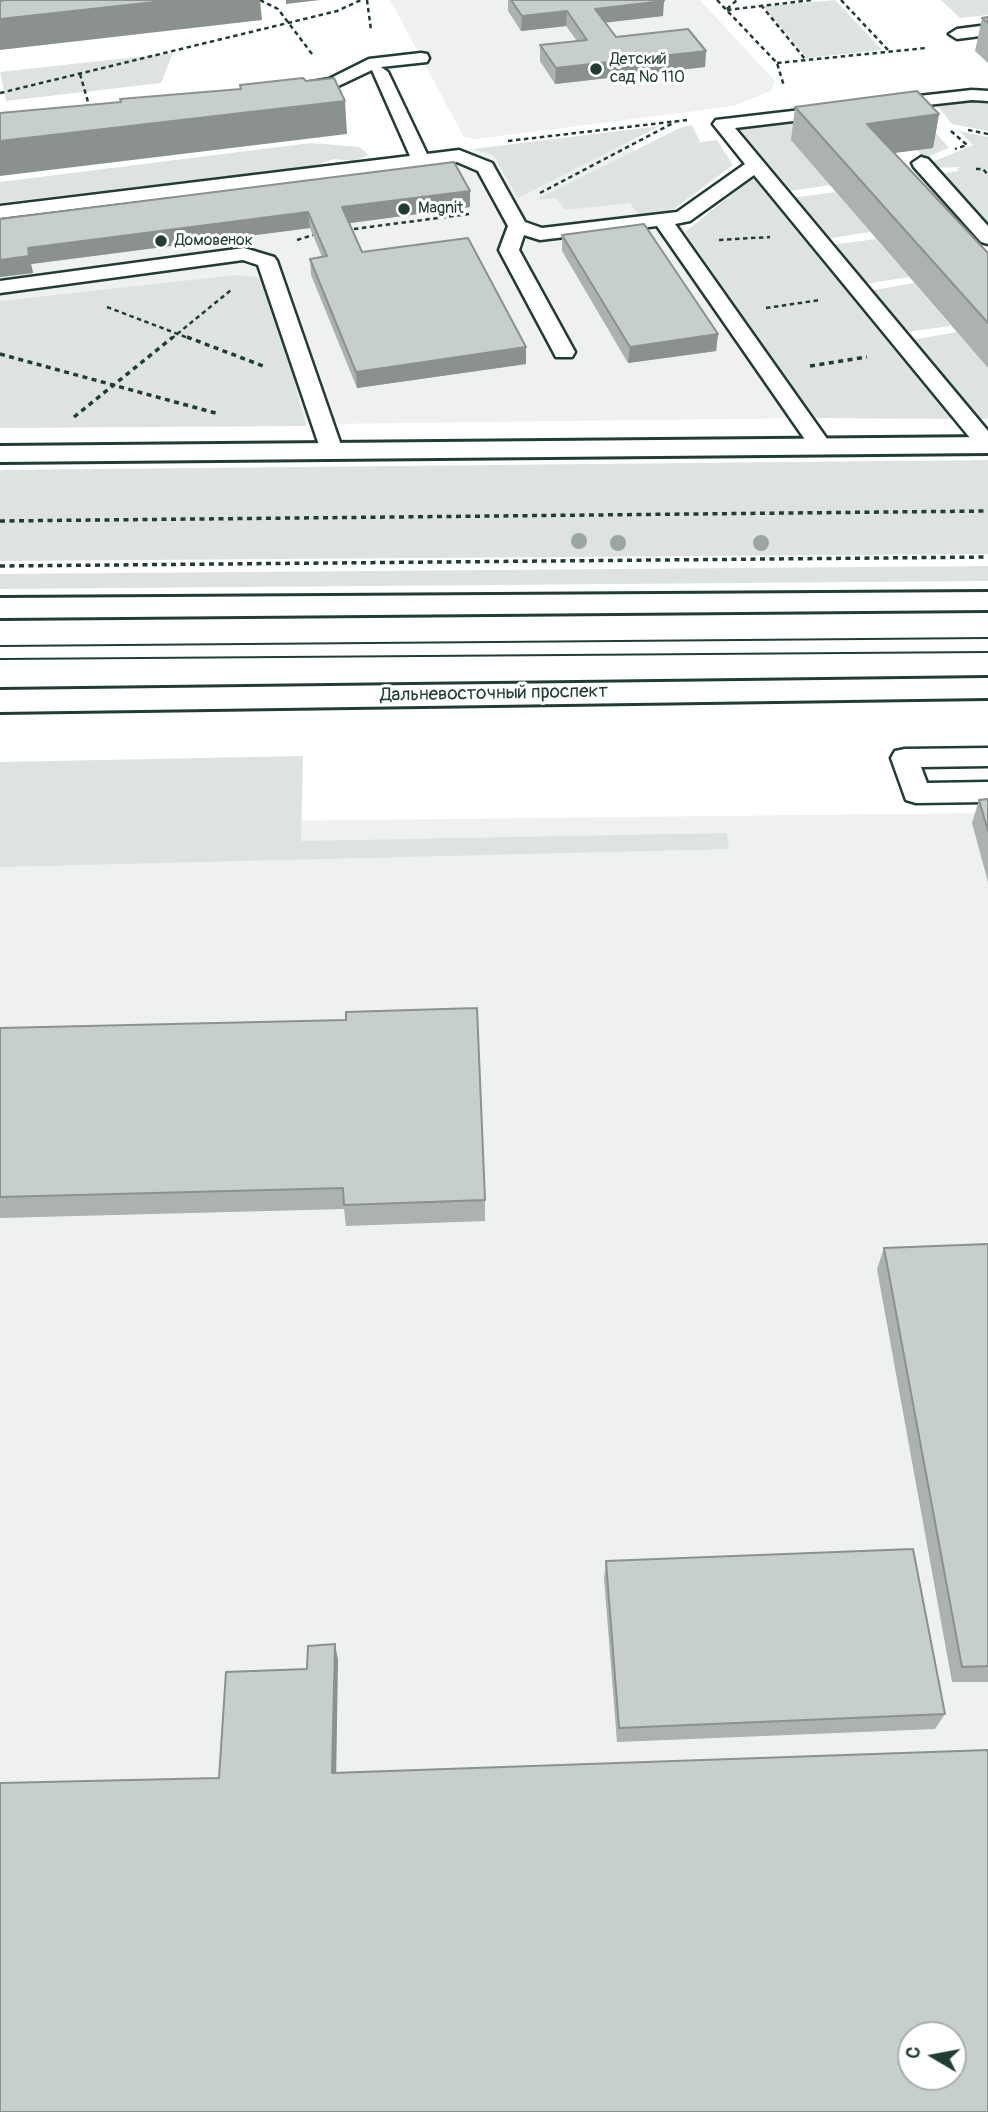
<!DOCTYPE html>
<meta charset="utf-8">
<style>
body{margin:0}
#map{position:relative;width:988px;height:2112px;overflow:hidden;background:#fff;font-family:Pangolin,sans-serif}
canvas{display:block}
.north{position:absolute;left:897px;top:2021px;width:70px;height:70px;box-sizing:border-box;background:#fff;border:2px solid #a5b1ae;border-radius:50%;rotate:280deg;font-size:19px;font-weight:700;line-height:28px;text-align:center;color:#1f3d34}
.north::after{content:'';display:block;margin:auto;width:24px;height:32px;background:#1f3d34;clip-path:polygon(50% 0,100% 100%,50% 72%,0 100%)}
</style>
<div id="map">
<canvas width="988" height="2112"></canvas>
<div class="north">С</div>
</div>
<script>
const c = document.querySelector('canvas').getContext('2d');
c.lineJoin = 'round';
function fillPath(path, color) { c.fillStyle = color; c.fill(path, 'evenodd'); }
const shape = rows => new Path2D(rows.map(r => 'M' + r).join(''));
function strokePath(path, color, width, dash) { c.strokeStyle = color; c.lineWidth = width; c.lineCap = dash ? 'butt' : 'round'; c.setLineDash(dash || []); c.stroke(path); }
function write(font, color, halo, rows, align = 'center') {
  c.font = font + ' Pangolin,sans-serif'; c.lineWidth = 6; c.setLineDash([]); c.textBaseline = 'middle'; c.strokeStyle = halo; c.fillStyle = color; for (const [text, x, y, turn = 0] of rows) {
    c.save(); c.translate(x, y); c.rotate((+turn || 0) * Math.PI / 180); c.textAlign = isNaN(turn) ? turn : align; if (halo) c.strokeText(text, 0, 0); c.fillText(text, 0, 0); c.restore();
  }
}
const built = shape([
 [390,0,700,0,775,81,771,91,734,106,476,139,464,137],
 [624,132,685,232,813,418,0,428,0,205],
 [988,813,988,2112,0,2112,0,824],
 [911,2035,953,2035,953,2077,911,2077]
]);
const green = shape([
 [835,0,882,50,807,58,763,6],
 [941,0,988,0,988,15,960,18],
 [173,53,161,83,6,101,0,72],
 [969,99,988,101,988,131,952,124,935,103],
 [864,111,929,125,949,148,924,158,917,150,910,125,830,185,785,192,731,125],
 [692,125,700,142,717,140,733,165,674,209,638,214,630,203,565,210,556,198,535,200,680,128],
 [660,126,518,198,494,156,473,149],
 [959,131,988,137,988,225,983,226,936,174,959,171,957,168,961,167,933,168,930,163,973,145],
 [311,143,359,147,369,155,353,161,334,159,313,166,0,203,0,182],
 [755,176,952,419,813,418,685,232],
 [836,192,870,232,826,239,791,198],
 [876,239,909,277,864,284,831,245],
 [237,275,257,277,270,289,306,426,0,428,0,301],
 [914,283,951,326,905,332,869,291],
 [957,332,988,368,988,419,980,419,912,340],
 [988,460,988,554,0,561,0,470],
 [988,566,988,581,0,589,0,574],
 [303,756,301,841,727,833,729,849,0,867,0,762]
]);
const pathFar1 = shape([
 [260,0,278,9,312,54],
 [367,0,371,30],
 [717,0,777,63,784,86],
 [841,0,889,51],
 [761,5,805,59],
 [727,9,737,0],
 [727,10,812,0],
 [777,63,926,48],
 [80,74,90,109],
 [0,93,337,11,361,0],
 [968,130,988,134],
 [951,131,967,145,955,149],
 [508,141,687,120],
 [976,169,983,169,988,175],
 [540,193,675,122],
 [346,230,469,214],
 [297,240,313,235],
 [719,240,770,237],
 [107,307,191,339],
 [766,308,820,300],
 [171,339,231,290]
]);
const path = shape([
 [187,337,263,366],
 [0,354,219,414],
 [810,366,867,357],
 [74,417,173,337],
 [0,521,988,511],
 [0,566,988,557]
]);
const lane = shape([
 [988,25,988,35,957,39,949,34,957,29,988,25],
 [421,53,427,54,429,58,427,62,381,67,388,72,427,154,459,150,492,163,525,222,542,228,677,212,745,164,713,124,716,120,835,106,841,107,844,111,835,116,735,128,988,431,988,452,980,450,754,175,690,221,675,224,832,446,829,451,813,451,657,226,540,240,524,235,519,250,575,352,572,357,556,357,499,250,508,226,478,171,457,162,0,218,0,206,410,156,372,70,334,88,294,95,285,90,288,86,329,79,369,59,421,53],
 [972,90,988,91,988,101,972,100,883,110,874,105,883,100,972,90],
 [921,157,928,159,988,226,988,244,981,242,914,167,912,163,921,157],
 [244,248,274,257,277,261,343,451,340,456,332,458,324,456,321,451,258,265,243,260,0,293,0,281,244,248],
 [988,748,988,766,921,767,927,783,988,782,988,802,916,803,906,800,891,758,895,751,905,749,988,748]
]);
const street = shape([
 [988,437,988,453,0,462,0,446,988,437]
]);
const secondary = shape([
 [988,592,988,610,0,618,0,598,988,592],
 [988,678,988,698,0,712,0,690,988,678]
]);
const tram = shape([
 [0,646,988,638],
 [0,659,988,652]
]);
const trees = [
 [579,541],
 [618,543],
 [761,543]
];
const wall = shape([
 [508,0,663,0,663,16,605,22,616,37,706,51,705,67,555,84,540,61,540,45,577,41,566,26,521,31,508,11],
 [988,17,988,63,975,51,982,18],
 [795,107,939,114,933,148,894,153,988,253,988,368,791,140],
 [470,191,470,207,349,223,362,252,526,364,357,388,311,275,310,259,322,257,310,228,31,264,33,273,0,277,0,219],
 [562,235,718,334,716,351,628,363,562,251],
 [988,799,988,882,972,823,979,800],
 [0,1028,485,1200,485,1221,346,1226,344,1209,0,1218],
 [988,1244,988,1682,952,1682,877,1269,884,1248],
 [606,1561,945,1714,935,1729,617,1742,604,1578]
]);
const shadedWall = shape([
 [173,0,260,0,262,20,0,50,0,19],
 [286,0,320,0,286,4],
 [664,1,663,16,594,24,595,9],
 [567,11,566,26,521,31,522,16],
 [706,51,705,67,555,84,556,68],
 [345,101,347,134,0,176,0,141],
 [939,114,933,148,862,157,867,124],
 [470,191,470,207,343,224,342,207],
 [308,212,310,228,31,264,33,273,0,277,0,260,28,248],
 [718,334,716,351,628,363,630,347],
 [526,347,526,364,357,388,356,372],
 [335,1644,338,1660,336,1787,332,1773]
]);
const building = shape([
 [5,0,173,0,0,19,0,1,5,0],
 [511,0,663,0,664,1,595,9,616,37,688,29,706,51,556,68,540,45,587,40,567,11,522,16,511,0],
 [988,17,988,23,982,18,988,17],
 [303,78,306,81,334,78,345,101,0,141,0,113,121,102,120,99,241,89,240,85,303,78],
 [917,91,939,114,867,124,988,253,988,323,795,107,917,91],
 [454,162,470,191,342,207,362,252,468,238,526,347,356,372,310,259,327,256,308,212,28,248,29,256,0,260,0,219,454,162],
 [644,224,718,334,630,347,562,235,644,224],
 [988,799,988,831,979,800,988,799],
 [477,1008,485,1200,344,1205,343,1188,0,1197,0,1028,346,1020,346,1012,477,1008],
 [988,1244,988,1666,962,1667,884,1248,988,1244],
 [913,1549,945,1714,619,1728,606,1561,913,1549],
 [335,1644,332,1773,988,1750,988,2112,0,2112,0,1783,219,1778,226,1672,307,1669,308,1646,335,1644],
 [911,2035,953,2035,953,2077,911,2077,911,2035]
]);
const markers = [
 [596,69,7,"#1f3d34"],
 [404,209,7,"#1f3d34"],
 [161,241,7,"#1f3d34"]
];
const farPoinames = [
 ["Детский",610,60],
 ["сад № 110",610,78],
 ["Magnit",418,209],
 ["Домовенок",175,241]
];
const streetNames = [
 ["Дальневосточный проспект",494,694,-1]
];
fillPath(built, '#eef1f0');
fillPath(green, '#dee3e2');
strokePath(lane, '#1f3d34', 5);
strokePath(street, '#1f3d34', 6);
strokePath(secondary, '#1f3d34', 6);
strokePath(pathFar1, '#1f3d34', 2.5, [4.5, 3.5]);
strokePath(path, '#1f3d34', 3.5, [5, 4.5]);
fillPath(lane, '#fff');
fillPath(street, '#fff');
fillPath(secondary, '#fff');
strokePath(tram, '#1f3d34', 2);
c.fillStyle = '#99a6a3';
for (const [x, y] of trees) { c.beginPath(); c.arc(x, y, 8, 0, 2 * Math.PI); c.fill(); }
fillPath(wall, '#abb2af');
fillPath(shadedWall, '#8b918f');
fillPath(building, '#c7cfcc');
strokePath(building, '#8b918f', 2);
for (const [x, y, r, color] of markers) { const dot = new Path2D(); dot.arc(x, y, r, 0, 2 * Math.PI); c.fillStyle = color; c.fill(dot); strokePath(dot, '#fff', 2.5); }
write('16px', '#1f3d34', '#fff', farPoinames, 'left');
write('19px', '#1f3d34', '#fff', streetNames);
</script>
